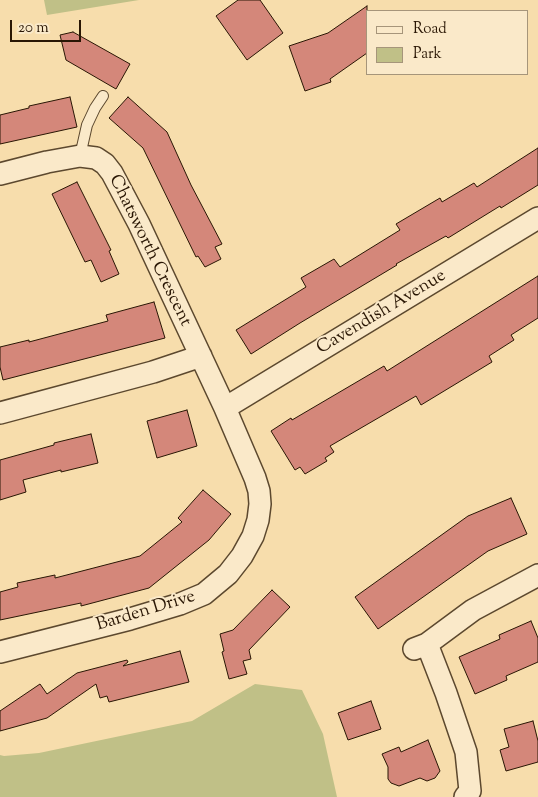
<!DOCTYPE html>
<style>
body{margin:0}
#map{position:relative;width:538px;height:797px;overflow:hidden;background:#f7ddac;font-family:"Sorts Mill Goudy",serif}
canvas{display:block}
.legend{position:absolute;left:366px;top:10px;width:162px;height:65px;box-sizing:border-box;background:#fae9c9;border:1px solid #a6957a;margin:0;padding:6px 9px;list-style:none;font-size:15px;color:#291604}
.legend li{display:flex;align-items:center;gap:10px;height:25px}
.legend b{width:25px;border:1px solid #a6957a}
.scale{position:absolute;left:10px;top:20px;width:71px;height:22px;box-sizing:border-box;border:2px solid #291604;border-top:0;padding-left:6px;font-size:15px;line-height:18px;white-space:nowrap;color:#291604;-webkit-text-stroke:4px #fae9c9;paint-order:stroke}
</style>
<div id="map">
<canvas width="538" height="797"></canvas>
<ul class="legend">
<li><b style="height:6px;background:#fae9c9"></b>Road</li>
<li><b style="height:14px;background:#c0c087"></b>Park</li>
</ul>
<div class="scale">20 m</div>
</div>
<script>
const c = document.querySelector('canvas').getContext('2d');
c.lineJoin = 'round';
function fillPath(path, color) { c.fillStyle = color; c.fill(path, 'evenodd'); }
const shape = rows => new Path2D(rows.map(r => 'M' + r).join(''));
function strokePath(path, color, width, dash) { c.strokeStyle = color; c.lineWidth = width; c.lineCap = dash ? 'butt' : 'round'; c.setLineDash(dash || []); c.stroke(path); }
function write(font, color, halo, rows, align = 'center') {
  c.font = font + ' "Sorts Mill Goudy",serif'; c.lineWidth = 4; c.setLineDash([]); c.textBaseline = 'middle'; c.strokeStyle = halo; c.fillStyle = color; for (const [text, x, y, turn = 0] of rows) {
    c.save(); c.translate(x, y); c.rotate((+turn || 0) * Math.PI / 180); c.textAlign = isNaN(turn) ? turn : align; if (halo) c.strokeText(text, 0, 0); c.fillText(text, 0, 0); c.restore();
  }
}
const green = shape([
 [44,0,139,0,47,15],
 [255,684,302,690,323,734,337,797,0,797,0,755,4,756,39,753,192,721]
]);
const building = shape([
 [238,0,260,0,283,33,247,60,216,16,238,0],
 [367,6,367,53,330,79,331,82,305,91,289,46,328,33,367,6],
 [73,32,130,64,116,89,66,60,60,35,73,32],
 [70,97,77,127,0,144,0,115,29,108,29,106,70,97],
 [128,97,167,132,191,185,222,244,215,247,221,259,205,267,198,256,196,257,143,148,109,118,128,97],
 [538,148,538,185,501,208,500,206,448,238,446,236,396,264,397,265,300,323,251,354,236,330,306,287,301,278,334,259,340,267,400,230,396,224,440,198,442,202,474,183,477,187,538,148],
 [77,182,111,250,109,251,119,274,101,282,91,260,85,262,52,194,77,182],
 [538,276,538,318,511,335,514,340,489,356,492,362,421,405,416,396,330,446,334,452,325,458,327,461,305,474,300,467,295,470,271,431,291,418,292,420,384,366,387,371,538,276],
 [154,302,165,338,3,380,0,367,0,347,29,340,29,342,108,321,106,315,154,302],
 [187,410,197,446,157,458,147,421,187,410],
 [91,434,98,463,61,472,61,470,23,480,26,492,0,500,0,460,54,445,54,443,91,434],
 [203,490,231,514,209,540,149,588,81,606,81,603,0,620,0,592,18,587,17,583,55,575,55,578,140,556,182,522,178,518,203,490],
 [511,498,527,534,488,551,378,629,355,597,468,516,511,498],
 [272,590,290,607,249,650,251,659,243,661,247,674,229,679,222,652,224,651,220,634,233,630,272,590],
 [531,621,538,638,538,662,506,676,507,680,475,694,459,657,500,639,499,635,531,621],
 [180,651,189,682,109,702,107,696,100,698,96,684,47,718,0,731,0,711,40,684,47,694,77,673,127,660,128,662,123,666,180,651],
 [371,701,381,729,348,740,338,713,371,701],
 [533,721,538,741,538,762,506,771,500,750,509,747,504,729,533,721],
 [428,740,440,771,435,778,427,781,420,778,399,786,391,783,388,779,388,767,382,754,399,747,401,752,428,740]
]);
const service = shape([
 [80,156,87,125,95,108,103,96]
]);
const minor = shape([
 [0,174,47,162,80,156,96,158,105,164,112,173,139,224,225,408,255,478,259,491,260,504,258,520,253,536,242,556,228,574,204,594,180,604,130,619,0,652],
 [225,408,538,218],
 [0,413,153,372,201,356],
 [427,644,446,693,466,752,470,791,465,797],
 [414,649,427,644,473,610,538,575]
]);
const streetNames = [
 ["Chatsworth Crescent",149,251,64],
 ["Cavendish Avenue",382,313,-31],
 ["Barden Drive",146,612,-17]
];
fillPath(green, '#c0c087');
fillPath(building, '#d4877a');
strokePath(building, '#291604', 1);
strokePath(service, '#5c482e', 12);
strokePath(minor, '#5c482e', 24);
strokePath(service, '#fae9c9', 10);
strokePath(minor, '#fae9c9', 21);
write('18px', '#291604', '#fae9c9', streetNames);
</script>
